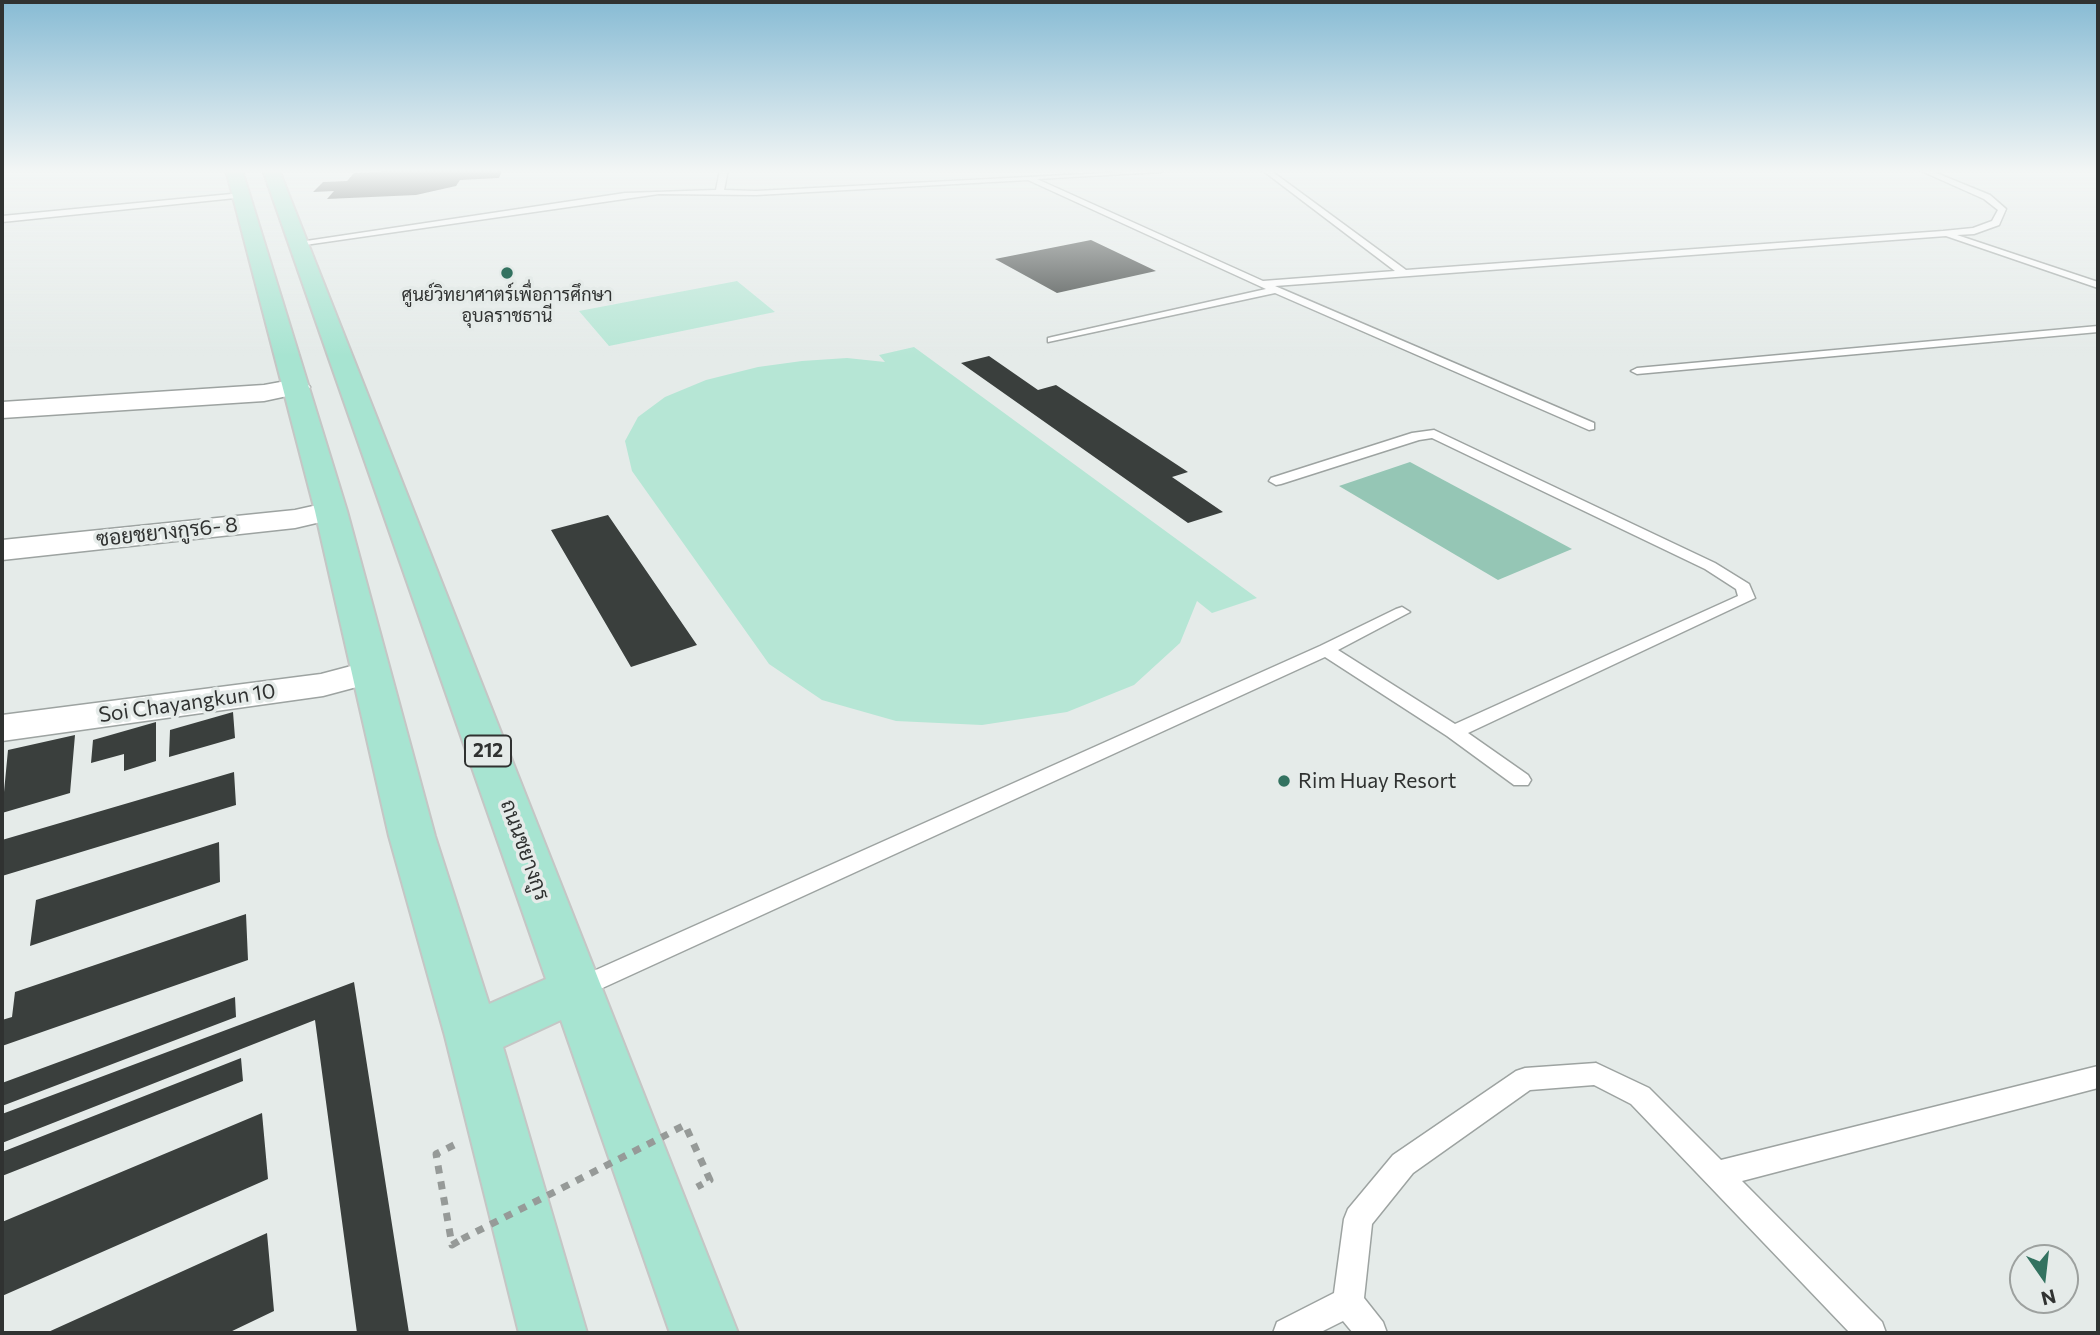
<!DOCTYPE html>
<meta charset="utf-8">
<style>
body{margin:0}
#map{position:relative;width:2100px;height:1335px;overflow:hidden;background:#e5ebe9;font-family:Commissioner,sans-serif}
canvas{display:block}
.frame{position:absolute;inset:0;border:4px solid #303231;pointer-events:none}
.north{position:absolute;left:2009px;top:1244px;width:70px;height:70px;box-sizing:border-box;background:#e5ebe9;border:2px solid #9da19f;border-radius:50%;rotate:166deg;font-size:19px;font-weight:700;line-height:28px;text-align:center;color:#303231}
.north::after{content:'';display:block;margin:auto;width:24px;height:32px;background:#337260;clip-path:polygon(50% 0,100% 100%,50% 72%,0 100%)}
</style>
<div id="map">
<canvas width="2100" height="1335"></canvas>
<div class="frame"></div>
<div class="north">N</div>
</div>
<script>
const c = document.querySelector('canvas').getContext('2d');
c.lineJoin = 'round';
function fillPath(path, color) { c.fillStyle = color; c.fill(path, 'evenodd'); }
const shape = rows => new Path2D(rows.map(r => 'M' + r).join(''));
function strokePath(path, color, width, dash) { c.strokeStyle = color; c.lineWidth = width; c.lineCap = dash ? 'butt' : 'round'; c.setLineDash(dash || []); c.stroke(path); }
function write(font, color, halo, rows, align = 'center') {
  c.font = font + ' Commissioner,Sarabun,sans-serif'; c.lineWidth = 7; c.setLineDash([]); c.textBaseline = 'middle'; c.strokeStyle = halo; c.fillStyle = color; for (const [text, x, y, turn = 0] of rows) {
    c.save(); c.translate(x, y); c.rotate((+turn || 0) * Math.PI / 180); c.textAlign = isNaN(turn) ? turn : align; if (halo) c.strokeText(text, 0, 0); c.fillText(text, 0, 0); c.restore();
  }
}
const green = shape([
 [737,281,775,312,609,346,579,311],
 [914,347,1257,598,1212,613,1197,601,1180,643,1134,685,1067,712,982,725,896,721,822,700,769,664,632,471,625,441,638,417,665,397,706,380,758,367,802,361,847,358,885,362,879,355]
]);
const water = shape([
 [1410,462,1572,549,1498,580,1339,486]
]);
const building = shape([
 [411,170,500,170,501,173,499,178,460,180,456,186,416,195,327,199,334,191,313,192,323,182,347,181,354,173],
 [1091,240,1156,271,1057,293,995,259],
 [989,356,1038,390,1056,385,1188,472,1172,477,1223,512,1188,523,961,363],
 [608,515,697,645,631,667,551,530],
 [233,712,235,738,169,757,170,730],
 [156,722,156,761,124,771,124,754,91,763,93,740],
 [75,735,70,793,2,813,8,750],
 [234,772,236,805,2,876,2,840],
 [219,842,220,882,30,946,36,900],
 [246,914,248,960,2,1046,2,1020,12,1017,15,992],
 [354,982,409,1333,357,1333,315,1020,2,1143,2,1114],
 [235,997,236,1017,2,1106,2,1083],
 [241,1058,243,1081,2,1176,2,1152],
 [262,1113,268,1179,2,1296,2,1222],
 [267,1233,274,1311,228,1333,46,1333]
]);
const path = shape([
 [675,1130,685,1125,710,1180,697,1187],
 [454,1145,436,1154,452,1245,462,1239]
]);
const service = shape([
 [720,170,728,170,724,190,756,191,1164,170,1160,172,1037,179,1263,281,1395,271,1262,170,1270,170,1406,270,1943,231,1973,228,1992,221,1998,210,1984,199,1919,170,1929,170,1990,195,2006,209,1999,225,1974,234,1957,235,2098,282,2098,288,1946,236,1275,286,1594,423,1594,429,1589,430,1275,293,1048,342,1048,338,1052,337,1266,289,1028,180,756,195,659,194,298,246,293,243,625,193,716,190,720,170],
 [242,193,245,197,2,222,2,216,242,193],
 [2098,326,2098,332,1637,374,1631,371,1637,368,2098,326],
 [1434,430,1715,563,1749,584,1755,598,1468,733,1528,775,1531,780,1528,785,1514,785,1447,736,1325,657,585,996,577,999,569,996,565,989,569,982,1320,646,1396,609,1402,607,1410,612,1338,650,1455,724,1738,596,1736,589,1705,569,1432,438,1419,440,1281,484,1276,485,1269,481,1271,478,1412,433,1434,430],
 [1596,1063,1649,1088,1721,1160,2098,1066,2098,1088,1742,1181,1882,1322,1886,1333,1850,1333,1631,1104,1594,1085,1530,1090,1413,1173,1372,1224,1364,1298,1383,1322,1387,1333,1353,1333,1343,1321,1319,1333,1273,1333,1277,1322,1334,1293,1344,1219,1348,1209,1393,1155,1516,1071,1525,1068,1596,1063]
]);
const minor = shape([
 [297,379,306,382,310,387,306,392,264,401,2,418,2,402,264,385,297,379],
 [331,502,342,505,346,511,342,517,295,528,2,560,2,540,295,510,331,502],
 [370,661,383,664,388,672,383,680,323,696,2,741,2,715,321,674,370,661]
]);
const primary = shape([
 [226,170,242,170,347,511,435,836,489,1004,546,979,263,170,279,170,738,1333,670,1333,561,1020,503,1047,587,1333,519,1333,445,1036,389,836,315,511,226,170]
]);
const pathBridge = shape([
 [462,1239,668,1134]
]);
const markers = [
 [507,273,7,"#337260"],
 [1284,781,7,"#337260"]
];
const farPoinames = [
 ["ศูนย์วิทยาศาตร์เพื่อการศึกษา",507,295],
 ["อุบลราชธานี",507,316]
];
const shields = [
 [488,751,46]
];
const shieldNames = [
 ["212",488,751]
];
const streetNames = [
 ["ซอยชยางกูร6- 8",167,532,-6],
 ["Soi Chayangkun 10",187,703,-8],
 ["ถนนชยางกูร",525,850,70]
];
const poiNames = [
 ["Rim Huay Resort",1298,781]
];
fillPath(green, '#b6e6d5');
fillPath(water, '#95c6b5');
fillPath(building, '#3a3f3d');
strokePath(service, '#9da3a1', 3);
strokePath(minor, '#9da3a1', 3);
strokePath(primary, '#c5c6c5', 4);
strokePath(path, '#969a98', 7, [8, 8]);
fillPath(service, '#fff');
fillPath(minor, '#fff');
fillPath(primary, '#a7e4d1');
strokePath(pathBridge, '#969a98', 7, [8, 8]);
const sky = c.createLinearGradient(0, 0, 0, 356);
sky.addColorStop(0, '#87bbd4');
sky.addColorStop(0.48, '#f3f6f5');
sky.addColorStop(1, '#f3f6f500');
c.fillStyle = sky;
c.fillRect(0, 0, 2100, 356);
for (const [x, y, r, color] of markers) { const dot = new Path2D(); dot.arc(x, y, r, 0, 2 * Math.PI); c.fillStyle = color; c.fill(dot); strokePath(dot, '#e5ebe9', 2.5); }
write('18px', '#303231', '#e5ebe9', farPoinames);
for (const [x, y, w] of shields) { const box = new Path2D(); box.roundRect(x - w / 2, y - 15.5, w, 31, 5); c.fillStyle = '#e5ebe9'; c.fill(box); strokePath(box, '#303231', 2); }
write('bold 19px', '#303231', null, shieldNames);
write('21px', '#303231', '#e5ebe9', streetNames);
write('21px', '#303231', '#e5ebe9', poiNames, 'left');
</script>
